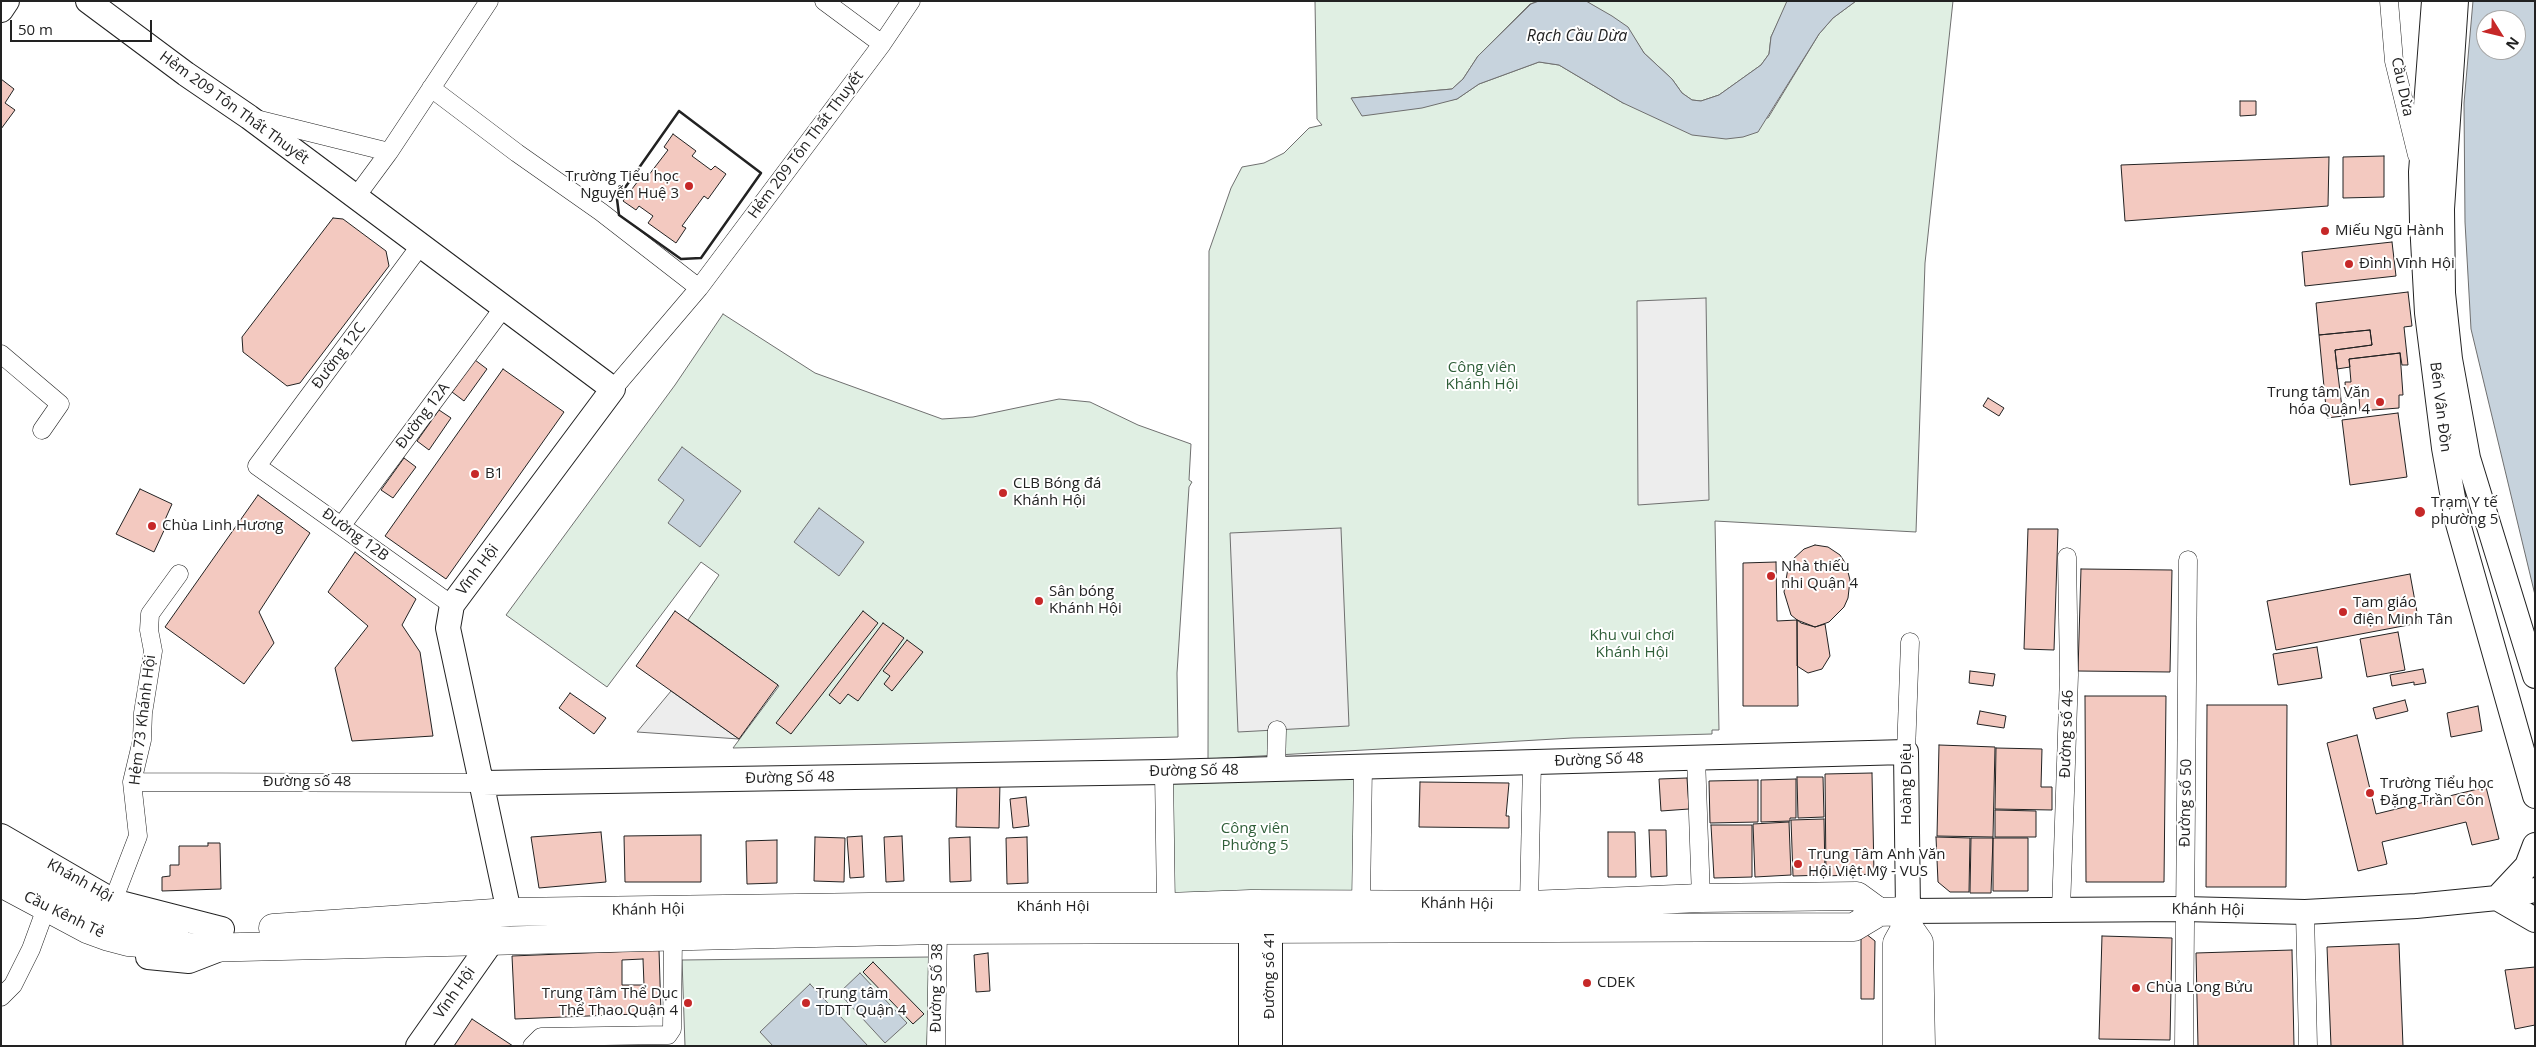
<!DOCTYPE html>
<meta charset="utf-8">
<style>
body{margin:0}
#map{position:relative;width:2536px;height:1047px;overflow:hidden;background:#fff;font-family:"Open Sans",sans-serif}
canvas{display:block}
.frame{position:absolute;inset:0;border:2px solid #222;pointer-events:none}
.north{position:absolute;left:2476px;top:10px;width:50px;height:50px;box-sizing:border-box;background:#fff;border:1px solid #a7a7a7;border-radius:50%;rotate:126deg;font-size:14px;font-weight:700;line-height:20px;text-align:center;color:#222}
.north::after{content:'';display:block;margin:auto;width:18px;height:22px;background:#c62828;clip-path:polygon(50% 0,100% 100%,50% 72%,0 100%)}
.scale{position:absolute;left:10px;top:20px;width:142px;height:22px;box-sizing:border-box;border:2px solid #222;border-top:0;padding-left:6px;font-size:15px;line-height:18px;white-space:nowrap;color:#222;-webkit-text-stroke:4px #fff;paint-order:stroke}
</style>
<div id="map">
<canvas width="2536" height="1047"></canvas>
<div class="frame"></div>
<div class="north">N</div>
<div class="scale">50 m</div>
</div>
<script>
const c = document.querySelector('canvas').getContext('2d');
c.lineJoin = 'round';
function fillPath(path, color) { c.fillStyle = color; c.fill(path, 'evenodd'); }
const shape = rows => new Path2D(rows.map(r => 'M' + r).join(''));
function strokePath(path, color, width, dash) { c.strokeStyle = color; c.lineWidth = width; c.lineCap = dash ? 'butt' : 'round'; c.setLineDash(dash || []); c.stroke(path); }
function write(font, color, halo, rows, align = 'center') {
  c.font = font + ' "Open Sans",sans-serif'; c.lineWidth = 4; c.setLineDash([]); c.textBaseline = 'middle'; c.strokeStyle = halo; c.fillStyle = color; for (const [text, x, y, turn = 0] of rows) {
    c.save(); c.translate(x, y); c.rotate((+turn || 0) * Math.PI / 180); c.textAlign = isNaN(turn) ? turn : align; if (halo) c.strokeText(text, 0, 0); c.fillText(text, 0, 0); c.restore();
  }
}
const green = shape([
 [1315,1,1539,1,1530,4,1478,56,1463,79,1452,89,1352,98,1362,115,1457,99,1479,84,1539,62,1559,65,1623,103,1768,118,1819,34,1833,18,1856,1,1953,1,1925,263,1916,532,1715,521,1719,730,1712,730,1712,734,1572,738,1208,759,1209,251,1231,188,1242,167,1264,163,1284,153,1309,128,1322,125,1317,119,1315,1],
 [1586,1,1788,1,1771,37,1769,54,1761,65,1719,95,1701,101,1692,100,1682,93,1672,79,1644,53,1627,27,1586,1],
 [723,314,815,373,942,419,973,417,1059,399,1090,402,1138,425,1191,444,1189,480,1192,482,1189,487,1177,673,1178,737,733,748,779,686,688,620,719,575,701,562,607,687,506,615,675,385,723,314],
 [1355,771,1355,899,1175,904,1171,777,1355,771],
 [930,957,927,1046,685,1046,682,960,930,957]
]);
const parking = shape([
 [1706,298,1709,500,1638,505,1637,301,1706,298],
 [1341,528,1349,726,1238,732,1230,533,1341,528],
 [671,691,739,739,637,732,671,691]
]);
const water = shape([
 [1539,1,1586,1,1612,16,1628,27,1644,53,1672,79,1682,93,1692,100,1701,101,1719,95,1761,65,1769,54,1771,37,1787,1,1856,1,1833,18,1819,34,1758,132,1743,137,1726,139,1692,135,1623,103,1559,65,1539,62,1479,84,1457,99,1422,108,1362,116,1351,98,1452,89,1463,79,1478,56,1531,4,1539,1],
 [2473,1,2535,1,2535,595,2471,329,2465,222,2464,103,2473,1],
 [2486,20,2516,20,2516,50,2486,50,2486,20],
 [682,447,741,491,700,547,668,523,684,500,658,480,682,447],
 [819,508,864,542,839,576,794,542,819,508],
 [860,973,907,1023,885,1043,839,993,860,973],
 [810,984,868,1046,773,1046,760,1032,810,984]
]);
const building = shape([
 [1,79,14,89,5,103,15,110,1,129,1,79],
 [2240,101,2256,101,2256,115,2240,116,2240,101],
 [673,134,696,151,692,156,711,170,715,166,726,174,708,199,704,196,682,226,686,228,676,243,648,223,653,216,639,206,636,210,623,201,641,177,645,180,668,150,664,147,673,134],
 [2384,156,2384,197,2343,198,2343,157,2384,156],
 [2329,157,2328,206,2125,221,2121,165,2329,157],
 [333,218,343,219,386,251,389,266,300,383,287,386,243,352,242,337,333,218],
 [2392,242,2396,276,2305,286,2302,252,2392,242],
 [2408,292,2412,326,2404,327,2408,365,2402,365,2400,353,2349,359,2350,367,2337,369,2335,350,2372,345,2370,330,2319,335,2316,303,2408,292],
 [2370,330,2372,345,2335,350,2343,416,2327,418,2319,335,2370,330],
 [2400,353,2403,395,2399,395,2399,408,2360,411,2359,397,2346,398,2345,382,2351,382,2349,359,2400,353],
 [475,360,487,369,464,401,452,392,475,360],
 [503,369,564,412,446,579,385,536,503,369],
 [1988,398,2004,408,1999,416,1983,406,1988,398],
 [439,410,451,418,429,450,417,441,439,410],
 [2398,413,2407,477,2350,485,2342,420,2398,413],
 [404,458,416,467,393,498,381,490,404,458],
 [140,489,172,504,164,522,167,524,154,552,116,534,140,489],
 [258,495,310,533,259,612,274,643,244,684,165,627,258,495],
 [2028,529,2058,529,2054,650,2024,649,2028,529],
 [1815,545,1828,547,1840,555,1846,564,1850,580,1848,598,1844,607,1829,622,1815,627,1801,623,1791,615,1784,592,1788,568,1792,560,1804,549,1815,545],
 [355,552,416,599,402,625,420,652,433,736,352,741,335,668,368,626,328,592,355,552],
 [1776,562,1777,621,1797,620,1798,706,1743,706,1743,563,1776,562],
 [2081,569,2172,570,2170,672,2078,671,2081,569],
 [2410,574,2419,623,2276,650,2267,601,2410,574],
 [675,611,778,685,739,739,636,666,675,611],
 [863,611,878,623,791,734,776,723,863,611],
 [1797,620,1815,627,1825,624,1830,656,1822,669,1808,673,1797,666,1797,620],
 [883,623,904,638,858,701,848,694,840,704,829,695,883,623],
 [2398,632,2405,670,2367,677,2360,639,2398,632],
 [907,640,923,652,892,691,884,684,890,676,883,671,907,640],
 [2317,647,2322,678,2278,685,2273,654,2317,647],
 [2423,669,2426,683,2414,685,2414,682,2392,686,2390,675,2423,669],
 [1970,671,1995,674,1993,686,1969,683,1970,671],
 [570,693,606,718,594,734,559,708,570,693],
 [2085,696,2166,696,2164,882,2086,882,2085,696],
 [2405,700,2408,711,2376,719,2373,708,2405,700],
 [2207,705,2287,705,2286,887,2206,887,2207,705],
 [2478,706,2482,731,2451,737,2447,713,2478,706],
 [1980,711,2006,716,2004,728,1977,724,1980,711],
 [2357,735,2376,814,2486,787,2499,839,2472,845,2466,822,2382,842,2387,864,2358,871,2327,743,2357,735],
 [1939,745,1995,747,1993,837,1937,836,1939,745],
 [1996,748,2042,749,2041,787,2052,787,2052,810,1995,809,1996,748],
 [1872,773,1874,874,1826,876,1825,774,1872,773],
 [1797,777,1823,777,1824,817,1798,818,1797,777],
 [1687,778,1689,809,1661,811,1659,779,1687,778],
 [1796,779,1796,818,1790,818,1790,821,1761,822,1761,780,1796,779],
 [1758,780,1758,822,1710,823,1709,781,1758,780],
 [957,781,1000,782,999,828,956,827,957,781],
 [1420,782,1509,783,1506,816,1509,816,1509,828,1419,827,1420,782],
 [1026,797,1029,826,1013,828,1010,799,1026,797],
 [1995,810,2036,811,2036,837,1995,837,1995,810],
 [1824,819,1825,875,1793,876,1791,820,1824,819],
 [1789,822,1791,875,1755,877,1753,824,1789,822],
 [1711,825,1752,825,1752,877,1714,878,1711,825],
 [1649,830,1666,830,1667,876,1651,877,1649,830],
 [601,832,606,882,539,888,531,837,601,832],
 [1608,832,1635,832,1636,877,1608,877,1608,832],
 [701,835,701,882,625,882,624,836,701,835],
 [862,836,864,877,850,878,847,837,862,836],
 [902,836,904,881,886,882,884,837,902,836],
 [815,837,845,838,844,882,814,881,815,837],
 [970,837,971,881,950,882,949,838,970,837],
 [1027,837,1028,883,1007,884,1006,838,1027,837],
 [1936,837,1970,838,1969,892,1950,892,1938,882,1936,837],
 [1971,838,1993,838,1991,893,1970,893,1971,838],
 [1993,838,2028,838,2028,891,1993,891,1993,838],
 [777,840,777,883,747,884,746,841,777,840],
 [208,843,220,843,221,889,162,891,162,877,170,876,170,865,179,865,179,846,208,846,208,843],
 [1861,930,1875,941,1874,999,1861,999,1861,930],
 [2102,936,2172,938,2170,1040,2099,1039,2102,936],
 [2399,944,2403,1046,2331,1046,2327,947,2399,944],
 [659,950,661,1013,515,1019,512,956,659,950],
 [2292,950,2294,1046,2198,1046,2196,953,2292,950],
 [988,953,990,991,976,992,974,955,988,953],
 [643,959,644,985,622,985,622,960,643,959],
 [873,962,924,1014,913,1024,863,972,873,962],
 [2535,967,2535,1025,2515,1029,2505,970,2535,967],
 [472,1019,513,1046,454,1046,472,1019]
]);
const street = shape([
 [824,1,882,44],
 [2389,1,2394,61,2417,155],
 [431,88,517,153,601,212,699,288],
 [256,119,389,152],
 [355,198,389,152,489,1],
 [420,246,257,466,452,605],
 [1,354,60,404,42,430],
 [613,389,699,288,882,44,911,1],
 [342,525,504,307],
 [1906,752,1910,642],
 [1696,757,1701,898],
 [1276,769,1277,730],
 [1164,772,1166,907],
 [132,782,483,783],
 [113,901,138,836,132,782,142,740,143,713,153,651,149,630,150,614,179,574],
 [1361,903,1363,766],
 [1529,905,1532,762],
 [2061,910,2069,675,2067,557],
 [2305,912,2308,1046],
 [1,997,13,985,31,949,42,919],
 [532,1046,541,1037,668,1035,672,1029,673,937],
 [936,1046,938,930],
 [2184,1046,2188,560]
]);
const secondary = shape([
 [88,1,186,74,249,117,613,389,452,605,448,628,509,912],
 [2434,1,2421,172,2422,222,2427,313,2444,448,2457,520,2535,796],
 [2456,1,2442,209,2443,293,2450,359,2468,458,2535,676],
 [1,10,7,1],
 [483,783,1164,772,1906,752,1908,911,2184,909,2305,912,2416,906,2497,898,2535,890],
 [1,836,113,901,222,929],
 [2497,898,2527,866,2535,845],
 [2497,898,2535,920],
 [1251,910,1251,1046],
 [148,957,189,961,220,949],
 [418,1046,492,941],
 [1270,1046,1270,910]
]);
const primary = shape([
 [1,855,94,908,134,922,175,929],
 [1,883,87,929,109,937,128,942,200,948,938,930,1854,927,1879,912,1908,911,1907,925,1897,943,1897,1046],
 [1907,925,1919,942,1921,1046],
 [273,928,509,912,869,907,1166,907,1251,904,1529,905,1701,898,1857,896,1879,912]
]);
const wall = shape([
 [679,111,761,173,701,258,681,259,619,215,617,199,679,111]
]);
const markers = [
 [689,186,5,"#c62828"],
 [2325,231,5,"#c62828"],
 [2349,264,5,"#c62828"],
 [2380,402,5,"#c62828"],
 [475,474,5,"#c62828"],
 [1003,493,5,"#c62828"],
 [2420,512,6,"#c62828"],
 [152,526,5,"#c62828"],
 [1771,576,5,"#c62828"],
 [1039,601,5,"#c62828"],
 [2343,612,5,"#c62828"],
 [2370,793,5,"#c62828"],
 [1798,864,5,"#c62828"],
 [1587,983,5,"#c62828"],
 [2136,988,5,"#c62828"],
 [688,1003,5,"#c62828"],
 [806,1003,5,"#c62828"]
];
const streetNames = [
 ["Cầu Dừa",2402,87,78],
 ["Hẻm 209 Tôn Thất Thuyết",234,108,36],
 ["Hẻm 209 Tôn Thất Thuyết",806,145,-53],
 ["Đường 12C",339,356,-53],
 ["Bến Vân Đồn",2440,407,83],
 ["Đường 12A",423,416,-53],
 ["Đường 12B",355,535,36],
 ["Vĩnh Hội",478,570,-53],
 ["Hẻm 73 Khánh Hội",143,720,-83],
 ["Đường số 46",2067,734,-88],
 ["Đường Số 48",1599,760,-2],
 ["Đường Số 48",1194,771,-1],
 ["Đường Số 48",790,778,-1],
 ["Đường số 48",307,782],
 ["Hoàng Diệu",1907,784,-90],
 ["Đường số 50",2186,803,-89],
 ["Khánh Hội",80,881,29],
 ["Khánh Hội",1457,904,1],
 ["Khánh Hội",1053,907],
 ["Khánh Hội",648,910,-1],
 ["Khánh Hội",2208,910,1],
 ["Cầu Kênh Tẻ",64,915,26],
 ["Đường số 41",1270,975,-90],
 ["Đường Số 38",937,988,-89],
 ["Vĩnh Hội",455,993,-55]
];
const poiNames = [
 ["Trường Tiểu học",679,177,"right"],
 ["Nguyễn Huệ 3",679,194,"right"],
 ["Miếu Ngũ Hành",2335,231],
 ["Đình Vĩnh Hội",2359,264],
 ["Trung tâm Văn",2370,393,"right"],
 ["hóa Quận 4",2370,410,"right"],
 ["B1",485,474],
 ["CLB Bóng đá",1013,484],
 ["Khánh Hội",1013,501],
 ["Trạm Y tế",2431,503],
 ["phường 5",2431,520],
 ["Chùa Linh Hương",162,526],
 ["Nhà thiếu",1781,567],
 ["nhi Quận 4",1781,584],
 ["Sân bóng",1049,592],
 ["Khánh Hội",1049,609],
 ["Tam giáo",2353,603],
 ["điện Minh Tân",2353,620],
 ["Trường Tiểu học",2380,784],
 ["Đặng Trần Côn",2380,801],
 ["Trung Tâm Anh Văn",1808,855],
 ["Hội Việt Mỹ - VUS",1808,872],
 ["CDEK",1597,983],
 ["Chùa Long Bửu",2146,988],
 ["Trung Tâm Thể Dục",678,994,"right"],
 ["Thể Thao Quận 4",678,1011,"right"],
 ["Trung tâm",816,994],
 ["TDTT Quận 4",816,1011]
];
const parkNames = [
 ["Công viên",1482,368],
 ["Khánh Hội",1482,385],
 ["Khu vui chơi",1632,636],
 ["Khánh Hội",1632,653],
 ["Công viên",1255,829],
 ["Phường 5",1255,846]
];
const waterNames = [
 ["Rạch Cầu Dừa",1577,36]
];
fillPath(green, '#e0efe3');
strokePath(green, '#6f6f6f', 1);
fillPath(parking, '#ededed');
strokePath(parking, '#6f6f6f', 1);
fillPath(water, '#c7d3dd');
strokePath(water, '#6f6f6f', 1);
fillPath(building, '#f3c9c0');
strokePath(building, '#222', 1);
strokePath(street, '#222', 19);
strokePath(secondary, '#222', 26);
strokePath(primary, '#222', 29);
strokePath(street, '#fff', 18);
strokePath(secondary, '#fff', 24);
strokePath(primary, '#fff', 28);
strokePath(wall, '#222', 2.5);
for (const [x, y, r, color] of markers) { const dot = new Path2D(); dot.arc(x, y, r, 0, 2 * Math.PI); c.fillStyle = color; c.fill(dot); strokePath(dot, '#fff', 2); }
write('15px', '#222', '#fff', streetNames);
write('15px', '#222', '#fff', poiNames, 'left');
write('15px', '#2f5e38', '#fff', parkNames);
write('italic 16px', '#222', '#fff', waterNames);
</script>
